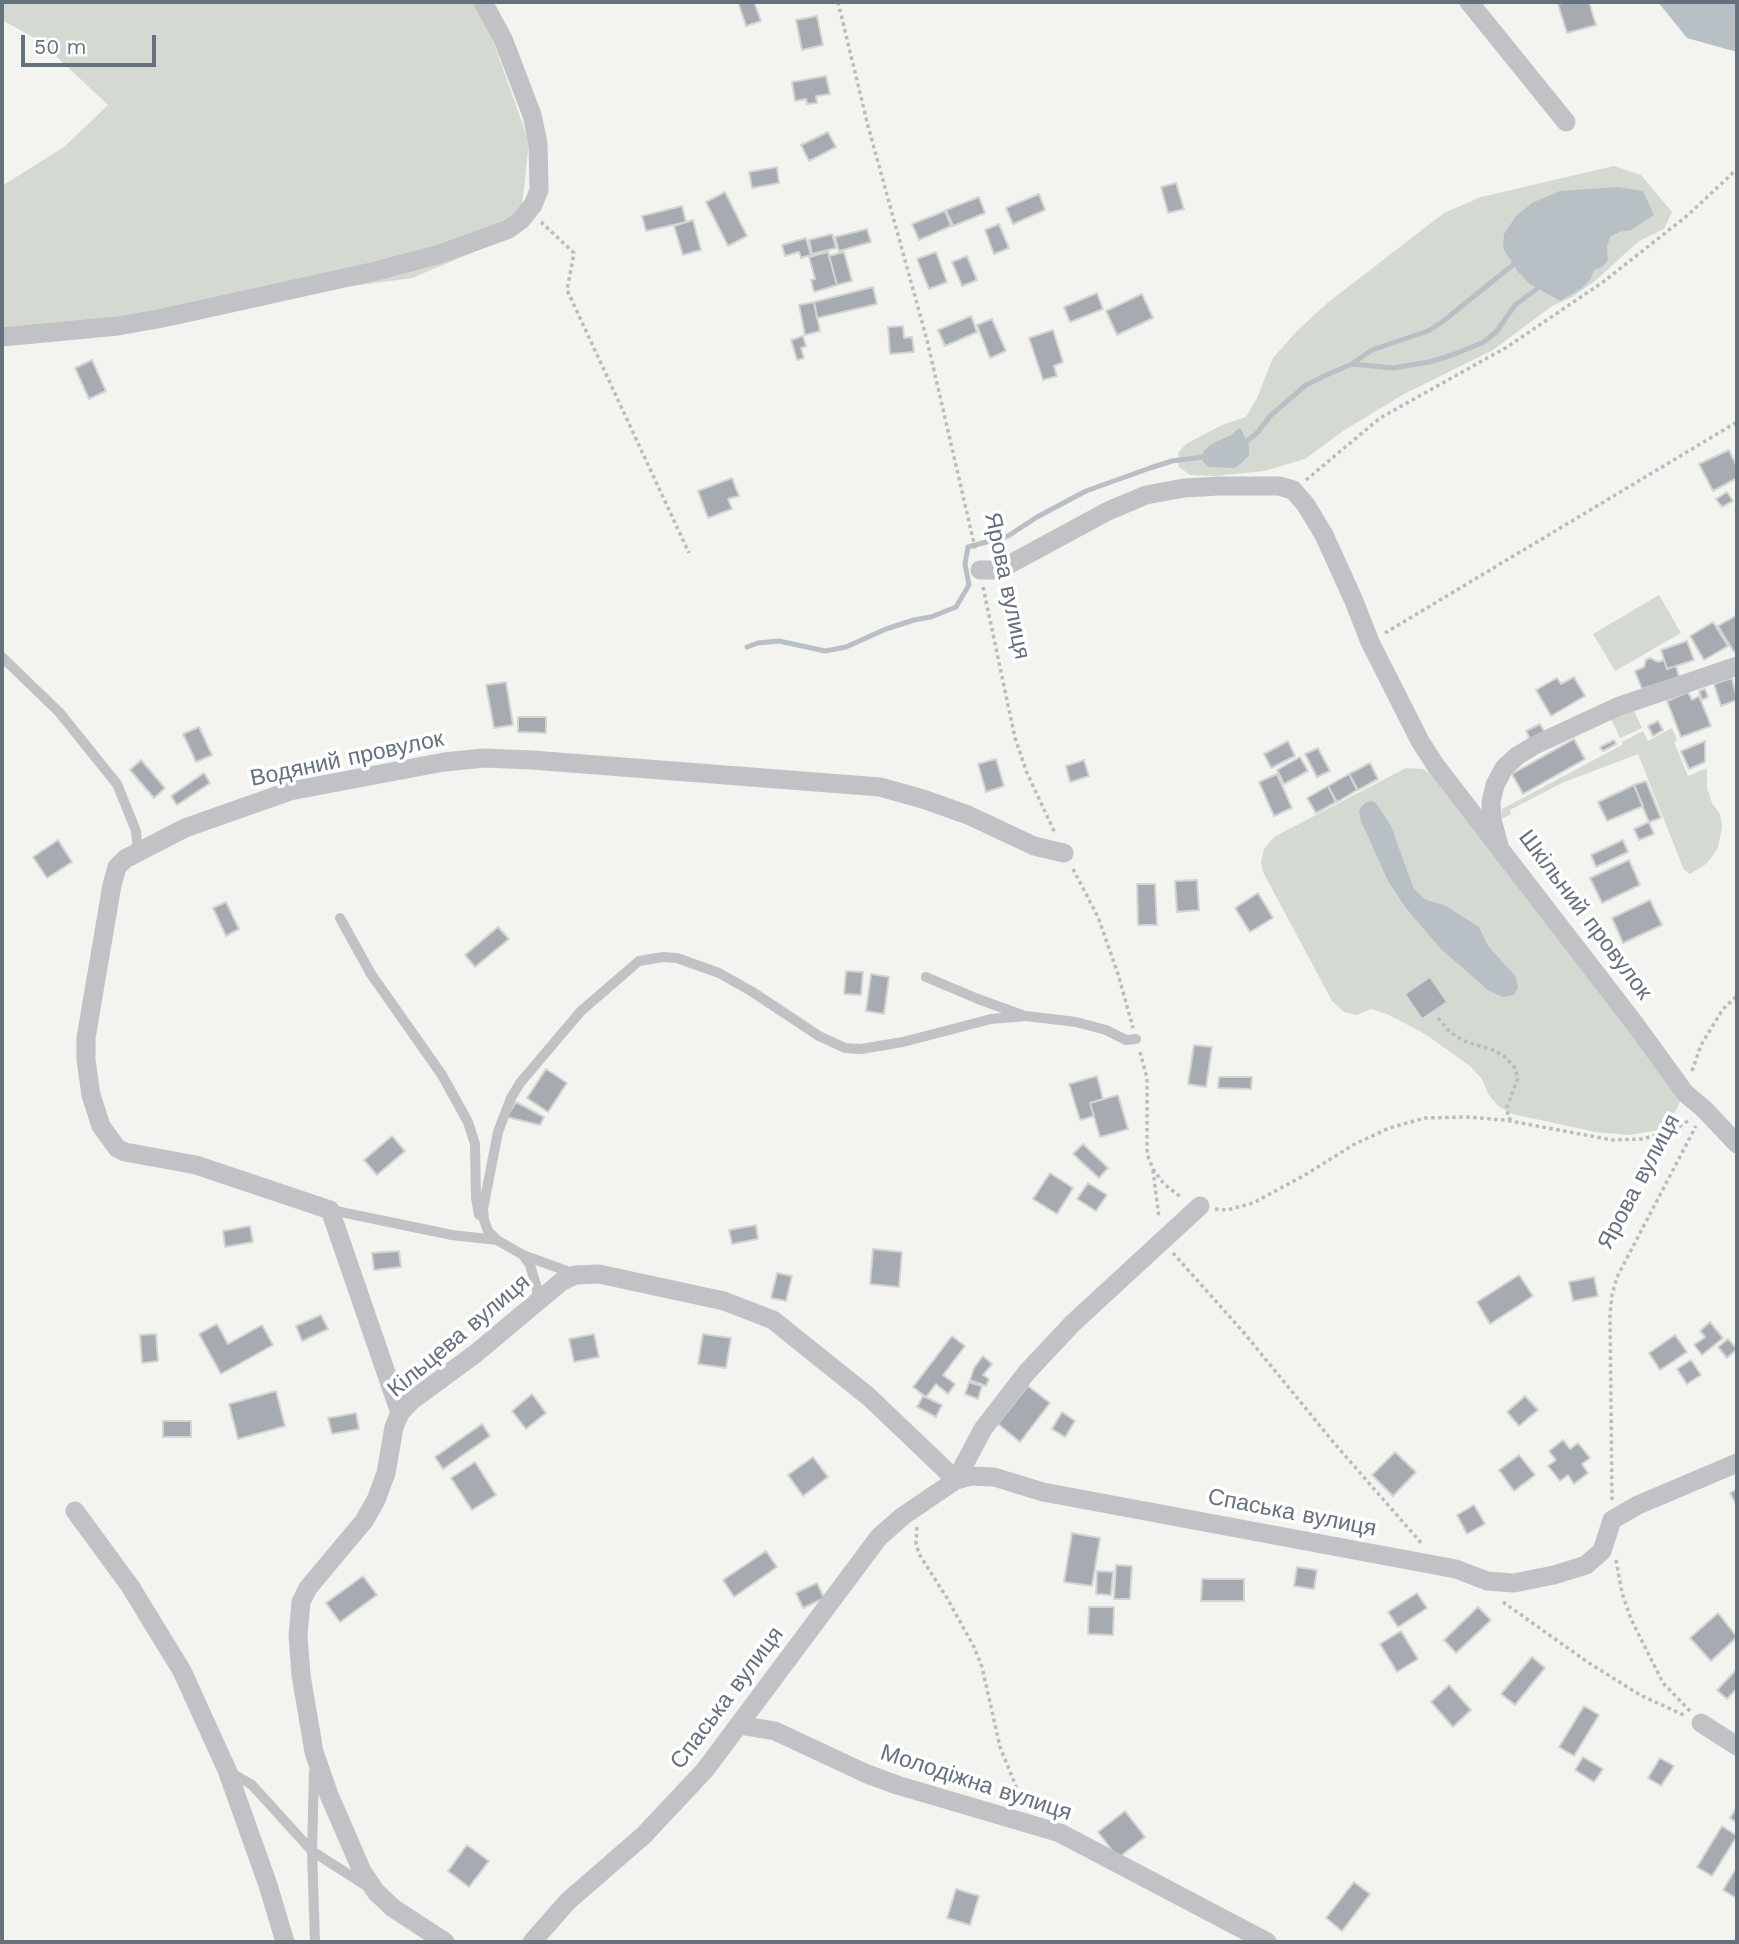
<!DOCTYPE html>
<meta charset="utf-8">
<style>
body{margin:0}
#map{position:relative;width:1739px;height:1944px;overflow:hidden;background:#f3f3f0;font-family:"Work Sans",sans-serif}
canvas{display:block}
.frame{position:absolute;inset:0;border:4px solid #66717e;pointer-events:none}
.scale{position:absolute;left:21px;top:35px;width:135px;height:32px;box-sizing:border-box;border:4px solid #66717e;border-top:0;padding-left:9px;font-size:21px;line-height:24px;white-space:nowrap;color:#66717e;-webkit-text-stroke:5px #fff;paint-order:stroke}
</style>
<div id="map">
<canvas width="1739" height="1944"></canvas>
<div class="frame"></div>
<div class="scale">50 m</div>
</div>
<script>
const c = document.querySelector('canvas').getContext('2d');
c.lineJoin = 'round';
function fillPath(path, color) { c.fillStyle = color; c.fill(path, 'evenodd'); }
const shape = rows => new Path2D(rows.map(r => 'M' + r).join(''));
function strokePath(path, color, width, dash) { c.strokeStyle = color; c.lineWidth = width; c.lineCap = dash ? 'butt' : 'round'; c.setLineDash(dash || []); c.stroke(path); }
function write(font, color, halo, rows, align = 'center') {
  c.font = font + ' "Work Sans",sans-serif'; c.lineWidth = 7; c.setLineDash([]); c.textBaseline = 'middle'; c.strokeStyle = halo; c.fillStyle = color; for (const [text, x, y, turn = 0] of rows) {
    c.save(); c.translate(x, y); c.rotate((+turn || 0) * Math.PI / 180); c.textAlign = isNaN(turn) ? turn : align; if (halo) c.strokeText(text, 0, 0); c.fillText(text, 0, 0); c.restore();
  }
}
const green = shape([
 [2,2,474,2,491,35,529,142,522,207,493,244,412,278,2,334,2,186,64,147,108,105,40,41,2,20],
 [1614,166,1641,175,1672,212,1664,229,1639,241,1595,281,1572,297,1552,306,1493,350,1404,394,1343,431,1305,459,1264,471,1215,476,1190,475,1179,467,1178,453,1186,444,1222,425,1246,417,1257,398,1273,358,1296,332,1326,304,1444,213,1481,197],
 [1659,595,1681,633,1615,671,1593,634],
 [1634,711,1642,728,1620,738,1611,719],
 [1672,728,1677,740,1674,742,1688,776,1707,768,1707,788,1712,803,1720,814,1722,827,1718,847,1714,854,1706,864,1690,874,1684,870,1638,754,1562,783,1510,810,1511,814,1501,819,1502,809,1622,745,1622,742,1643,731,1648,741],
 [1406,768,1423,769,1430,774,1657,1066,1680,1102,1669,1124,1655,1131,1628,1135,1596,1132,1512,1114,1498,1106,1488,1094,1482,1079,1470,1066,1425,1034,1387,1014,1371,1009,1356,1015,1344,1012,1332,1001,1263,872,1261,862,1264,849,1274,837]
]);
const water = shape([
 [1658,2,1737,2,1737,52,1687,38],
 [1617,187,1643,191,1654,215,1631,230,1619,232,1610,237,1607,247,1608,260,1602,267,1594,270,1590,280,1582,288,1560,301,1530,284,1518,272,1503,248,1504,234,1516,216,1532,203,1560,191],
 [1239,428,1241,429,1249,446,1249,455,1243,462,1234,468,1209,467,1203,462,1203,452,1210,445,1231,435],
 [1371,801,1376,803,1391,826,1413,887,1424,899,1446,906,1479,927,1488,946,1516,977,1518,988,1514,995,1503,997,1489,991,1440,948,1406,908,1388,881,1361,821,1359,810,1365,803]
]);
const stream = shape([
 [1352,364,1372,350,1428,331,1442,322,1514,264],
 [1246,442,1258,432,1270,416,1306,385,1333,372,1352,364,1393,368,1429,362,1452,355,1484,342,1497,331,1515,305,1538,288],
 [747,647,758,643,779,641,825,651,846,647,886,629,914,620,931,617,956,607,969,585,965,564,968,547,1008,536,1037,517,1086,491,1150,468,1172,461,1203,457]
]);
const building = shape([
 [738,2,754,2,761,21,746,26,738,2],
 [1568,2,1589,2,1596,25,1567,33,1558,4,1568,2],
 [817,16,823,45,802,50,796,20,817,16],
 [826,76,830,94,816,96,817,103,807,104,806,99,795,101,792,82,826,76],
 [828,132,836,147,809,161,801,145,828,132],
 [777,167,779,183,752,188,749,172,777,167],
 [1176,183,1184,209,1168,213,1161,187,1176,183],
 [725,192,747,236,728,246,706,202,725,192],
 [1039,194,1045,210,1013,224,1006,208,1039,194],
 [979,197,985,213,953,226,946,210,979,197],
 [682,206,686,222,646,231,642,216,682,206],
 [945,211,951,226,919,240,912,224,945,211],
 [693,220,701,250,683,255,674,226,693,220],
 [999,224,1009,248,994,254,985,230,999,224],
 [867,229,871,242,839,251,835,237,867,229],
 [832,234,836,248,812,254,809,240,832,234],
 [806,238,811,255,801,258,799,252,785,256,782,245,806,238],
 [828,252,837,285,814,292,811,280,815,279,809,257,828,252],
 [844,252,852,281,837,285,829,256,844,252],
 [936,252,947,282,929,289,917,259,936,252],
 [967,256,977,280,962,286,952,262,967,256],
 [873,287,877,304,817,318,814,302,873,287],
 [1097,293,1103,309,1070,322,1064,307,1097,293],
 [1142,294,1153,318,1117,335,1106,311,1142,294],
 [814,302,820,331,805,335,799,305,814,302],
 [971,316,977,332,945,346,938,330,971,316],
 [992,319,1006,351,990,358,977,325,992,319],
 [903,326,904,338,912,337,914,352,890,354,888,327,903,326],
 [1053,330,1063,362,1054,366,1057,376,1043,380,1029,338,1053,330],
 [803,336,806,346,801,348,804,358,797,360,791,340,803,336],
 [92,360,106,391,89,399,75,368,92,360],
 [1729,450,1737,467,1737,478,1713,491,1699,464,1729,450],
 [732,478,739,496,728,499,732,509,708,518,698,491,732,478],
 [1727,492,1733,501,1722,507,1716,499,1727,492],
 [1737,615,1737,650,1734,652,1718,626,1737,615],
 [1713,622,1728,646,1704,660,1690,636,1713,622],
 [1687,641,1694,660,1667,669,1661,650,1687,641],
 [1650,658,1658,662,1664,660,1667,669,1676,666,1679,677,1642,689,1635,671,1644,667,1646,660,1650,658],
 [1574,677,1585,696,1551,716,1536,690,1557,678,1561,684,1574,677],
 [1732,678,1737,700,1721,706,1714,684,1732,678],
 [506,682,513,725,494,728,486,685,506,682],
 [1705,689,1708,697,1702,700,1699,691,1705,689],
 [1688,692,1692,700,1699,696,1711,726,1681,737,1667,701,1688,692],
 [518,717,546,717,546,733,518,732,518,717],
 [1658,721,1663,730,1653,736,1648,726,1658,721],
 [1540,724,1546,735,1532,743,1526,731,1540,724],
 [199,727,212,755,196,762,183,734,199,727],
 [1574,739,1585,759,1523,794,1512,774,1574,739],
 [1614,740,1616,744,1603,751,1600,747,1614,740],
 [1288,741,1295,756,1271,768,1264,754,1288,741],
 [1705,741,1705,762,1689,769,1681,751,1705,741],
 [1318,748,1330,771,1317,777,1305,754,1318,748],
 [1300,757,1308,771,1284,784,1277,770,1300,757],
 [996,759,1004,786,986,792,978,764,996,759],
 [141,760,165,788,154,798,130,770,141,760],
 [1084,760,1089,776,1070,782,1066,766,1084,760],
 [1370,763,1378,779,1358,790,1349,774,1370,763],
 [204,773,210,783,177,805,171,796,204,773],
 [1277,774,1292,808,1274,816,1259,782,1277,774],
 [1349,774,1357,790,1337,802,1328,786,1349,774],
 [1646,781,1661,818,1649,822,1634,785,1646,781],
 [1634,785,1643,806,1607,821,1598,802,1634,785],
 [1328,786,1336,802,1316,813,1307,798,1328,786],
 [1649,822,1654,834,1639,840,1634,829,1649,822],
 [58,840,72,862,47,878,33,857,58,840],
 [1623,840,1628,852,1596,867,1591,855,1623,840],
 [1629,860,1640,885,1602,903,1590,878,1629,860],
 [1197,880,1199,910,1177,912,1175,881,1197,880],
 [1137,884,1155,884,1157,925,1138,925,1137,884],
 [1258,893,1273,918,1250,932,1235,908,1258,893],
 [1650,900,1662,925,1623,943,1612,918,1650,900],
 [226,902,239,929,226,936,213,908,226,902],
 [498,927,509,939,475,967,465,955,498,927],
 [846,971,863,972,861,995,844,994,846,971],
 [871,974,889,977,884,1014,866,1011,871,974],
 [1430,977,1447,1002,1422,1019,1405,994,1430,977],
 [1194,1045,1212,1047,1206,1087,1188,1084,1194,1045],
 [546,1069,567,1083,548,1112,527,1098,546,1069],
 [1097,1076,1103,1099,1090,1103,1094,1116,1080,1120,1069,1084,1097,1076],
 [1219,1077,1252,1077,1251,1089,1218,1088,1219,1077],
 [1118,1095,1128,1129,1100,1137,1090,1103,1118,1095],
 [516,1102,544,1117,540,1125,507,1117,516,1102],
 [392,1136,405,1151,377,1175,364,1160,392,1136],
 [1083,1144,1108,1168,1099,1178,1073,1154,1083,1144],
 [1050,1173,1073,1188,1057,1214,1033,1199,1050,1173],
 [1088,1183,1107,1195,1096,1211,1077,1199,1088,1183],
 [756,1225,758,1239,732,1244,729,1230,756,1225],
 [250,1226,253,1242,225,1247,223,1231,250,1226],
 [873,1249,902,1252,899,1287,870,1284,873,1249],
 [399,1251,401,1267,374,1270,372,1253,399,1251],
 [777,1273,792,1276,786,1301,771,1298,777,1273],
 [1519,1275,1533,1296,1490,1324,1477,1302,1519,1275],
 [1594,1277,1598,1296,1573,1301,1569,1282,1594,1277],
 [321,1315,328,1329,302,1341,296,1326,321,1315],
 [1710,1322,1723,1338,1702,1355,1694,1345,1705,1337,1700,1331,1710,1322],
 [217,1324,228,1344,262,1325,273,1345,221,1374,199,1334,217,1324],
 [156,1334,158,1361,142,1363,140,1335,156,1334],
 [594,1334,599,1357,574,1362,569,1339,594,1334],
 [703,1334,731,1338,726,1368,698,1364,703,1334],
 [1675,1335,1687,1352,1660,1370,1649,1353,1675,1335],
 [952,1336,965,1346,943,1375,955,1384,948,1394,936,1384,926,1397,913,1387,952,1336],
 [1728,1339,1737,1349,1727,1358,1718,1347,1728,1339],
 [983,1356,992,1364,983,1375,989,1379,986,1386,970,1380,974,1368,983,1356],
 [1691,1360,1701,1375,1687,1384,1677,1369,1691,1360],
 [969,1382,982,1386,978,1399,965,1394,969,1382],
 [1028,1386,1050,1403,1020,1442,998,1424,1028,1386],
 [276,1391,285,1426,238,1439,229,1404,276,1391],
 [532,1394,546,1413,526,1429,512,1411,532,1394],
 [923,1396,942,1405,936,1417,917,1407,923,1396],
 [1525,1396,1538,1410,1519,1426,1507,1412,1525,1396],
 [1062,1412,1075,1421,1065,1437,1052,1429,1062,1412],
 [356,1413,359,1429,332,1434,328,1418,356,1413],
 [163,1421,191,1421,191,1437,163,1437,163,1421],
 [482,1424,490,1436,443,1469,435,1457,482,1424],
 [1563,1440,1570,1449,1578,1443,1590,1458,1582,1464,1588,1473,1574,1484,1568,1475,1560,1481,1548,1466,1556,1460,1549,1451,1563,1440],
 [1395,1452,1416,1472,1393,1496,1372,1475,1395,1452],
 [1519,1455,1535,1475,1514,1491,1499,1470,1519,1455],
 [813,1457,828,1477,803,1496,788,1475,813,1457],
 [475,1462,496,1495,472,1510,451,1478,475,1462],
 [1737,1489,1737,1506,1730,1493,1737,1489],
 [1474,1505,1485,1524,1467,1534,1457,1515,1474,1505],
 [1072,1533,1100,1538,1092,1586,1064,1582,1072,1533],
 [766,1551,777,1567,734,1597,723,1580,766,1551],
 [1116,1565,1132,1566,1130,1599,1114,1599,1116,1565],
 [1297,1567,1317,1570,1314,1589,1294,1586,1297,1567],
 [1097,1571,1113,1572,1111,1595,1096,1594,1097,1571],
 [363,1576,377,1595,340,1622,326,1603,363,1576],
 [1202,1579,1244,1579,1244,1601,1201,1601,1202,1579],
 [817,1583,824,1598,803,1608,796,1593,817,1583],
 [1417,1593,1427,1608,1398,1627,1388,1612,1417,1593],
 [1089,1607,1114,1607,1113,1635,1088,1634,1089,1607],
 [1478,1607,1491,1620,1456,1653,1444,1640,1478,1607],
 [1718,1613,1737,1637,1711,1661,1690,1638,1718,1613],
 [1401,1631,1418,1659,1397,1672,1380,1644,1401,1631],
 [1532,1657,1545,1668,1515,1705,1501,1694,1532,1657],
 [1737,1669,1737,1688,1727,1699,1717,1690,1737,1669],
 [1449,1685,1471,1710,1453,1727,1431,1702,1449,1685],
 [1584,1706,1599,1715,1574,1756,1559,1747,1584,1706],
 [1583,1757,1603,1769,1594,1782,1575,1770,1583,1757],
 [1660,1758,1674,1766,1661,1786,1648,1778,1660,1758],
 [1737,1807,1737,1823,1730,1818,1737,1807],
 [1125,1811,1145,1837,1118,1858,1098,1832,1125,1811],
 [1722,1826,1737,1836,1712,1876,1697,1867,1722,1826],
 [467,1845,489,1861,469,1887,448,1871,467,1845],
 [1735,1870,1737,1872,1736,1898,1723,1890,1735,1870],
 [1354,1882,1370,1894,1342,1931,1326,1918,1354,1882],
 [956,1889,979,1896,970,1925,947,1918,956,1889]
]);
const path = shape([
 [838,2,868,126,927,340,976,552],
 [541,222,574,253,567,290,689,553],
 [1306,480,1380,418,1507,347,1603,282,1688,215,1737,169],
 [983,587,1015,738,1027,773,1055,833],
 [1385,633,1737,422],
 [1073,869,1098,917,1118,974,1133,1028],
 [1438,1018,1450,1032,1464,1041,1493,1050,1505,1057,1515,1068,1518,1078,1507,1107,1508,1118,1512,1120],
 [1140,1052,1147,1078,1147,1154,1153,1169,1164,1184,1182,1198],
 [1692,1071,1701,1045,1723,1009,1737,996],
 [1153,1170,1159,1218],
 [1215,1209,1227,1210,1253,1203,1305,1175,1353,1145,1389,1128,1425,1118,1466,1117,1505,1120,1612,1140,1642,1139,1661,1134,1677,1128,1691,1119],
 [1173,1253,1245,1334,1334,1443,1423,1545],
 [1612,1500,1610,1314,1612,1295,1617,1277,1696,1126],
 [917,1527,916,1543,919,1554,947,1598,974,1647,982,1667,1000,1747,1023,1804],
 [1616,1560,1622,1593,1631,1619,1663,1683,1690,1711],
 [1503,1602,1586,1661,1640,1695,1686,1716]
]);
const lane = shape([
 [2,657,59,712,117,784,136,831,138,850],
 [340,918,371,974,442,1075,468,1122,475,1144,476,1198,479,1215],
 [926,977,978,999,1022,1015],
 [331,1210,452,1235,497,1240,523,1255,530,1265,537,1288,537,1300],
 [497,1240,488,1231,484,1220,483,1209,498,1132,511,1098,520,1083,581,1011,639,961,663,957,677,958,719,973,751,991,819,1036,845,1048,861,1049,903,1042,991,1019,1026,1016,1076,1022,1106,1030,1126,1040,1136,1039],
 [523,1255,575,1274],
 [314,1771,312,1851,315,1942],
 [230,1772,252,1785,312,1851,365,1885]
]);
const street = shape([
 [1469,2,1566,122],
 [2,337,118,326,163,318,376,271,440,254,509,229,521,220,533,205,539,190,538,143,532,115,503,39,483,2],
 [980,570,999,570,1108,511,1146,495,1184,488,1219,486,1279,486,1293,490,1306,505,1324,535,1354,601,1370,642,1420,741,1436,766,1500,849],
 [1737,666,1617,707,1535,745,1517,756,1504,768,1495,785,1491,802,1492,820,1500,849,1635,1024,1685,1093,1705,1110,1737,1144],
 [400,1413,330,1210,196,1165,125,1152,117,1148,101,1126,91,1095,86,1060,86,1038,112,885,117,867,125,859,185,828,290,791,444,762,484,758,532,760,880,787,923,799,968,815,1034,846,1064,853],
 [75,1511,130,1586,182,1671,227,1770,268,1885,285,1942],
 [1701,1723,1737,1746],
 [739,1725,775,1731,867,1774,897,1785,1060,1833,1267,1942],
 [445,1942,393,1908,376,1892,362,1871,329,1795,314,1752,301,1675,298,1635,301,1602,308,1588,364,1521,376,1500,386,1473,394,1427,400,1413,411,1401,475,1354,561,1282,575,1275,599,1274,724,1301,773,1320,869,1397,956,1480,983,1429,1027,1372,1073,1323,1200,1206],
 [532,1942,568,1901,643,1836,705,1770,879,1537,903,1516,956,1480,971,1476,994,1477,1043,1492,1456,1569,1487,1581,1514,1583,1554,1575,1586,1565,1602,1551,1612,1520,1638,1505,1737,1463]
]);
const streetNames = [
 ["Ярова вулиця",1007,586,78],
 ["Водяний провулок",347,759,-12],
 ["Шкільний провулок",1585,915,53],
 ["Ярова вулиця",1639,1182,-62],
 ["Кільцева вулиця",459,1336,-40],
 ["Спаська вулиця",1292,1513,11],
 ["Спаська вулиця",727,1698,-53],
 ["Молодіжна вулиця",976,1783,18]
];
fillPath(green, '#d4dad1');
fillPath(water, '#b8c0c5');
strokePath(stream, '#b8c0c5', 5);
fillPath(building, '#a5abb0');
strokePath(building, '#d4d5d3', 2);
strokePath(path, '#b9bbbd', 3.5, [3.5, 3.5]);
strokePath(lane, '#c0c2c5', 10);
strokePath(street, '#c0c2c5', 19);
write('23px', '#66717e', '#fff', streetNames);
</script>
